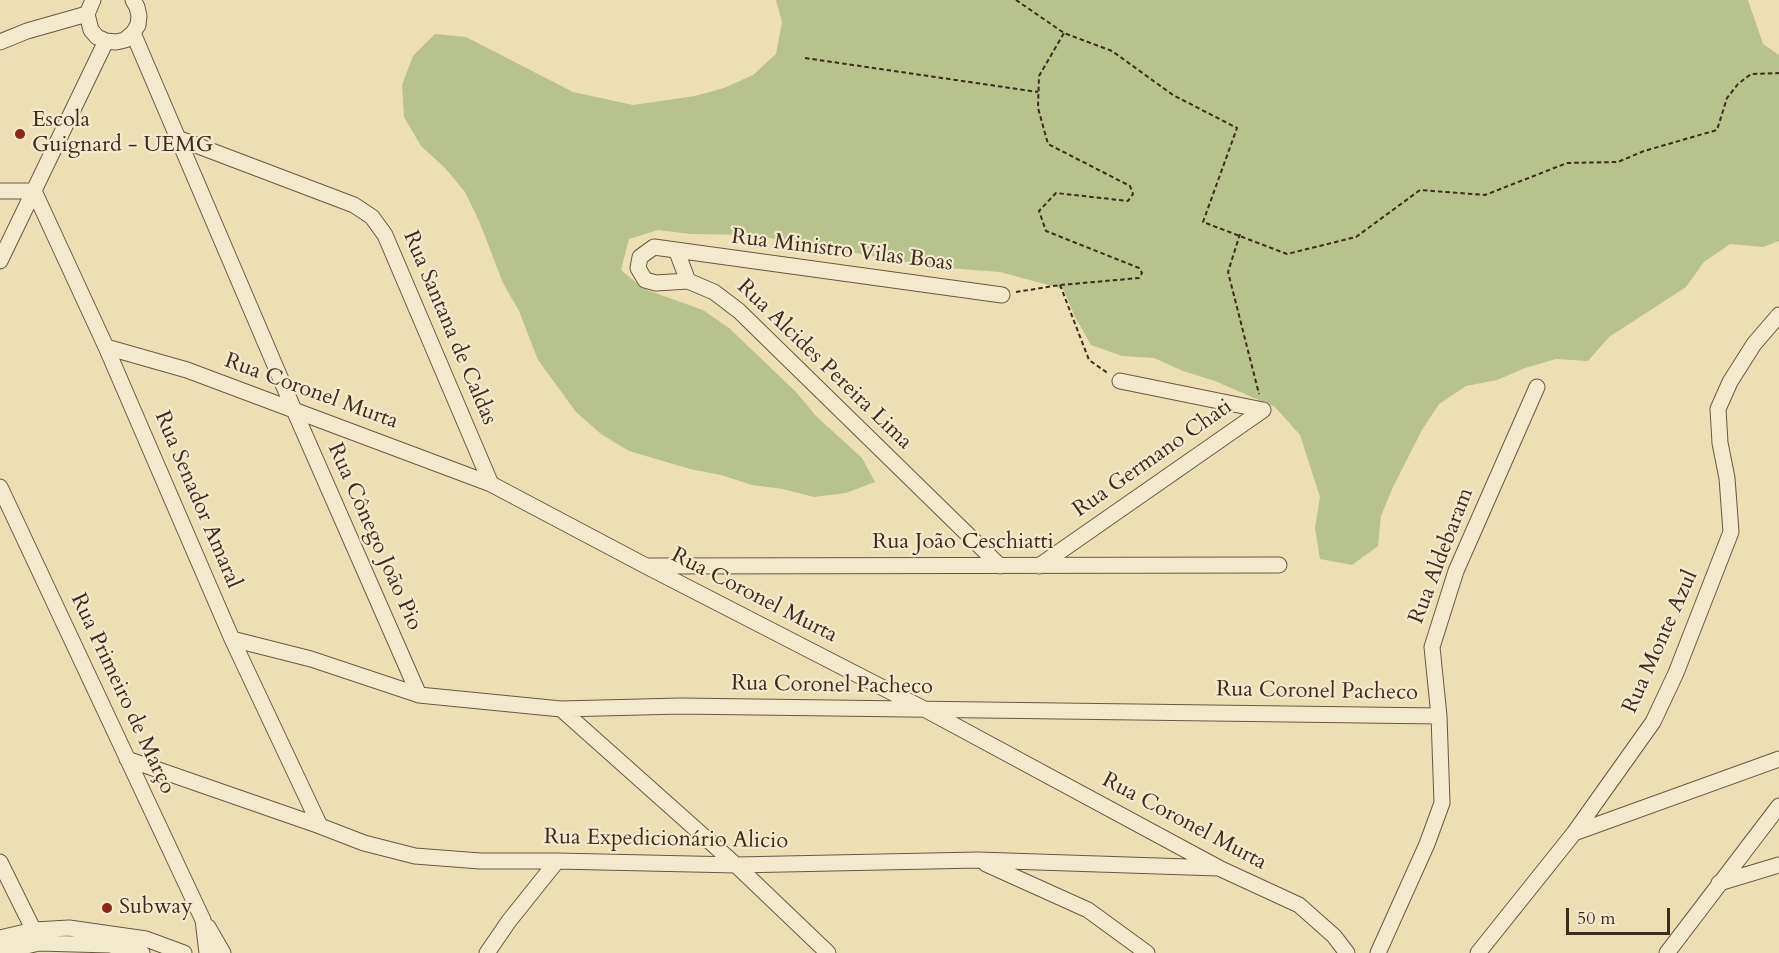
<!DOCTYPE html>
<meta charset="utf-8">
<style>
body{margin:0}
#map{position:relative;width:1779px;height:953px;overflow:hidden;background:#eddfb4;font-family:Cardo,serif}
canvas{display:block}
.scale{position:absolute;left:1566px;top:908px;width:104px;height:27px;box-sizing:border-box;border:3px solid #3d2b1b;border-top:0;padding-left:8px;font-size:18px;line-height:21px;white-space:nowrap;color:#3d2b1b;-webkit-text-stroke:4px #f3eace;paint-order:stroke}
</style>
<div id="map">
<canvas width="1779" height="953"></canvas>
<div class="scale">50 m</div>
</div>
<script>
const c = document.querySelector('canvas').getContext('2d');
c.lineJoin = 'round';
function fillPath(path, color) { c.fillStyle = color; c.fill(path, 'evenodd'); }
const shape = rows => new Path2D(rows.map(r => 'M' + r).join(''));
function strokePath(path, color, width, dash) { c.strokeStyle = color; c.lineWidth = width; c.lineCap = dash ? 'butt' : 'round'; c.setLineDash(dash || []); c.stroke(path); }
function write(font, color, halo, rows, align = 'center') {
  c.font = font + ' Cardo,serif'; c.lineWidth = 4.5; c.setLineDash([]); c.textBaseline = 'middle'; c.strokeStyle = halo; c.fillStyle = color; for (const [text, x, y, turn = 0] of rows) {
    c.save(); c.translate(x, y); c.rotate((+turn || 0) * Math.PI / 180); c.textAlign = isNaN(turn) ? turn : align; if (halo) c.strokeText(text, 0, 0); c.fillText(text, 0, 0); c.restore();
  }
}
const green = shape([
 [776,0,1748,0,1763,44,1779,55,1779,241,1763,247,1730,244,1704,262,1686,287,1609,337,1588,361,1556,359,1525,368,1497,380,1466,386,1439,404,1422,430,1393,487,1381,516,1378,546,1352,565,1320,559,1315,528,1320,497,1300,435,1275,407,1215,381,1183,371,1154,358,1122,356,1091,345,1075,317,1063,289,1000,272,935,267,753,235,690,234,658,230,629,239,621,270,644,289,703,310,729,328,796,392,816,416,862,458,875,482,846,493,814,497,783,489,752,485,721,475,690,469,629,451,601,434,576,412,538,360,519,311,503,283,479,221,465,192,445,168,421,146,404,117,402,85,413,56,435,34,466,37,573,92,633,105,695,96,724,88,753,75,776,54,782,22]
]);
const path = shape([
 [1016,0,1064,33,1112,51,1173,95,1237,128,1203,222,1287,254,1356,237,1420,190,1485,195,1567,163,1618,162,1644,151,1717,130,1727,98,1738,84,1751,74,1779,73],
 [805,58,1038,92],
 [1240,234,1228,272,1259,394],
 [1060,285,1089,360,1109,374],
 [1016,292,1060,285,1139,278,1142,273,1139,268,1046,231,1039,211,1056,193,1128,201,1133,194,1130,186,1048,144,1038,108,1039,76,1064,33]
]);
const minor = shape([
 [93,0,87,14,91,30,97,37,106,41,116,42,125,40,133,33,138,25,139,16,137,7,133,0],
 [133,33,294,410,419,695],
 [0,42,27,31,87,14],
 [180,139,354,205,372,217,385,235,491,484],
 [0,191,34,191,106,347,232,639,320,826],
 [677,252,688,281],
 [0,261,106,41],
 [106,347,187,370,491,484,646,566,928,711,1221,869,1299,905,1334,936,1347,953],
 [1120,381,1263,410],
 [0,487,203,920,207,953],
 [649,566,1279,565],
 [1000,566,739,311,714,292,688,281,656,283,645,280,638,268,640,257,654,247,1002,295],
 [1039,566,1263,410],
 [232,639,311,659,419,695,561,709,680,706,1439,716],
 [561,709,736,865,828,953],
 [127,759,320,826,364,843,415,856,480,861,557,861,736,865,978,860,1218,868],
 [1574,833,1779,759],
 [0,862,37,937],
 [986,864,1088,910,1147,953],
 [1719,883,1779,865],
 [208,927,223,953],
 [0,938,34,930,69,928,146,939,184,953],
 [0,952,39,943,110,945,142,953],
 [487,953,509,921,557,861],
 [1378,953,1427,844,1442,803,1439,716,1432,647,1456,571,1537,387],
 [1478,953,1574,833,1653,722,1676,673,1731,532,1727,478,1720,443,1718,409,1730,382,1754,344,1779,315],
 [1667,953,1779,806]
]);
const markers = [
 [20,134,6,"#8f2418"],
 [107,908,6,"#8f2418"]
];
const poiNames = [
 ["Escola",32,121],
 ["Guignard - UEMG",32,146],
 ["Subway",119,908]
];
const streetNames = [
 ["Rua Ministro Vilas Boas",842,251,7],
 ["Rua Santana de Caldas",449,328,67],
 ["Rua Alcides Pereira Lima",824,365,44],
 ["Rua Coronel Murta",311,392,20],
 ["Rua Germano Chati",1153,459,-35],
 ["Rua Senador Amaral",197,500,67],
 ["Rua Cônego João Pio",374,537,66],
 ["Rua João Ceschiatti",963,543],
 ["Rua Aldebaram",1442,556,-69],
 ["Rua Coronel Murta",754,596,27],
 ["Rua Monte Azul",1661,642,-66],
 ["Rua Coronel Pacheco",832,686,1],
 ["Rua Coronel Pacheco",1317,692,1],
 ["Rua Primeiro de Março",122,694,65],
 ["Rua Coronel Murta",1184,822,28],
 ["Rua Expedicionário Alicio",666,840,1]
];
fillPath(green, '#b8c28d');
strokePath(minor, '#695841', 17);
strokePath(path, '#3d2b1b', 2, [4.5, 3]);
strokePath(minor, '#f3eace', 15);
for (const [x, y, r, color] of markers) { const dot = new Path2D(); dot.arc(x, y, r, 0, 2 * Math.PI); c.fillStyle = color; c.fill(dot); strokePath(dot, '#f3eace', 2); }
write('22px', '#3d2b1b', '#f3eace', poiNames, 'left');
write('22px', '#3d2b1b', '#f3eace', streetNames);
</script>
